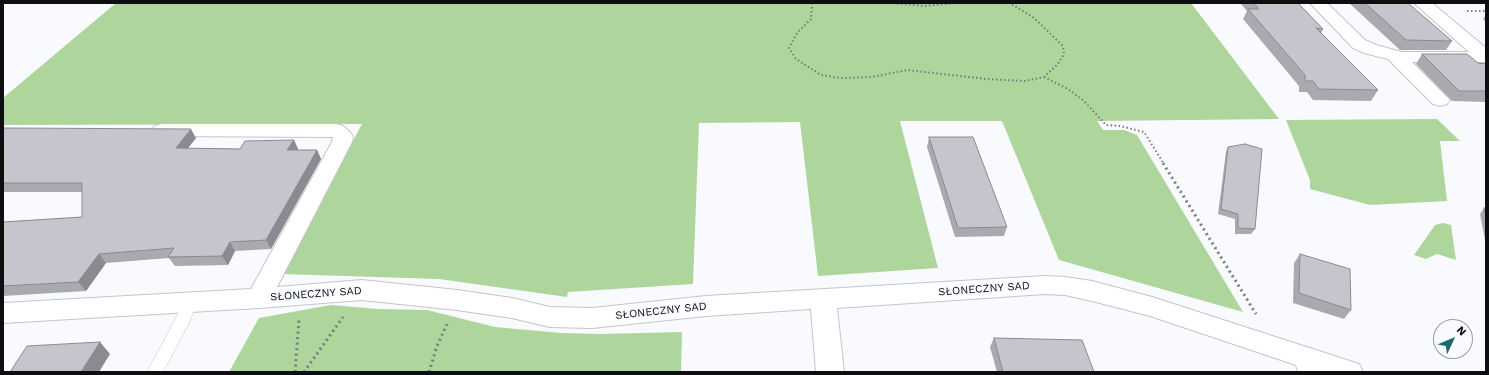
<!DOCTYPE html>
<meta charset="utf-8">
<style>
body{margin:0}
#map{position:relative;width:1489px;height:375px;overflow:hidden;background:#f9fafe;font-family:"Work Sans",sans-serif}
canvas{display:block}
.frame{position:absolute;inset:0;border:4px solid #0d0e10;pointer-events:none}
.north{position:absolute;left:1433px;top:319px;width:40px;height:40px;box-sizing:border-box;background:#f9fafe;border:1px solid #9b9c9f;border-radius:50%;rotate:46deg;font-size:11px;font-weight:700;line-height:16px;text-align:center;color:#0d0e10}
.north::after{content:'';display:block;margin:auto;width:14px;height:18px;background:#1b6868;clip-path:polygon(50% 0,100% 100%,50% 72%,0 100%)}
</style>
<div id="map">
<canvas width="1489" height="375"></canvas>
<div class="frame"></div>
<div class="north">N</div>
</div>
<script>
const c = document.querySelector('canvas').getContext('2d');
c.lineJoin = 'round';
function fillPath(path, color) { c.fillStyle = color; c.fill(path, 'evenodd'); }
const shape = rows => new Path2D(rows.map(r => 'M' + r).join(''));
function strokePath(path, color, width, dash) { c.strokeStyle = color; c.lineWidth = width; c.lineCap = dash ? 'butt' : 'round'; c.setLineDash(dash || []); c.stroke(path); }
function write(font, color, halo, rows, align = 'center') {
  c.font = font + ' "Work Sans",sans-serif'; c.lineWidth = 4; c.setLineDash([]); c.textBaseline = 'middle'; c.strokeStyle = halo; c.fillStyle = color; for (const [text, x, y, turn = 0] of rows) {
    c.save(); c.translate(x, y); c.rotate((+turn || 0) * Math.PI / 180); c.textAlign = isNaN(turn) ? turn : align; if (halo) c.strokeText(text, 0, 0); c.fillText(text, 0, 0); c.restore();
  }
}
const green = shape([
 [116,3,1191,3,1279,119,1097,121,1103,130,1124,130,1137,135,1243,312,1059,260,1002,121,900,121,938,268,818,276,800,122,699,123,693,284,568,292,567,297,439,279,282,274,362,124,3,125,3,98],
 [1437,119,1460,141,1440,141,1447,201,1370,205,1310,189,1310,180,1286,120],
 [1443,223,1451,225,1456,260,1437,254,1426,259,1414,255,1435,225],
 [331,305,378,309,427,310,495,327,561,333,599,334,682,332,681,372,229,372,259,318]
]);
const pathFar1 = shape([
 [812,3,811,19,797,33,789,48,796,59,821,75,840,78,872,77,907,70,986,79,1025,81,1044,77,1058,64,1064,54,1063,46,1034,18,1010,3],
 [893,3,924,6,956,3],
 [1467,11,1486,11],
 [1044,77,1068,89,1084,101,1106,125,1120,126,1144,132,1164,164]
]);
const path = shape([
 [1163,163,1256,314],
 [295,372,299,320],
 [304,372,343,317],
 [429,372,437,346,447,324]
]);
const service = shape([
 [189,296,194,298,197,302,189,323,163,372,147,372,174,322,184,298,189,296]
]);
const minor = shape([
 [1310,3,1327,3,1365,40,1376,45,1402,52,1469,52,1414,3,1432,3,1486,48,1486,62,1412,62,1450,100,1447,104,1440,106,1433,104,1388,59,1364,53,1353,48,1310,3],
 [162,124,336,124,343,126,350,132,353,137,352,142,277,287,362,280,457,290,512,298,550,307,592,308,706,296,1045,276,1065,277,1092,281,1152,297,1359,364,1363,372,1298,372,1296,365,1150,316,1092,301,1065,295,1045,294,837,308,844,372,816,372,811,309,706,316,592,328,550,327,512,318,457,310,362,300,259,308,3,323,3,303,251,289,332,142,333,137,162,136,155,134,152,130,155,126,162,124]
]);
const wall = shape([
 [1240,3,1298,3,1323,29,1321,34,1378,90,1371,101,1313,100,1307,92,1299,92,1299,86,1243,19,1247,11],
 [1349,3,1408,3,1452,41,1446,50,1400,50],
 [1486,15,1486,22,1483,19],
 [1422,54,1478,63,1486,64,1486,102,1452,101,1416,64],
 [3,128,196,138,188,148,240,149,294,140,298,149,297,150,317,150,321,159,271,249,235,251,228,265,175,266,169,258,106,263,86,291,3,296,3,222,82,217,82,192,3,192],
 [929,137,1007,227,1004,236,955,237,927,147],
 [1228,147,1255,229,1251,234,1235,234,1235,219,1218,214,1226,152],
 [1484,208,1486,209,1486,245,1480,214],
 [1300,254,1351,310,1344,319,1293,303,1294,263],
 [994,338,1094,372,997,372,990,347]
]);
const shadedWall = shape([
 [191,129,196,138,181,157,176,148],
 [294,140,298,149,292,159,287,150],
 [317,150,321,159,271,249,266,240],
 [230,242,235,251,228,265,222,256],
 [99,254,106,263,86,291,78,282],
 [100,342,110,354,99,372,81,372]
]);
const building = shape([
 [1254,3,1298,3,1323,29,1316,28,1378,90,1319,89,1313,81,1305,81,1305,75,1248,9,1259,9,1254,3],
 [1365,3,1408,3,1452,41,1406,40,1365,3],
 [1422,54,1467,54,1478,63,1486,64,1486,91,1459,91,1422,54],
 [3,128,191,129,176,148,240,149,245,141,294,140,287,150,317,150,266,240,230,242,222,256,168,257,174,248,99,254,78,282,3,286,3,222,82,217,82,183,3,183,3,128],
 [929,137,973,137,1007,227,958,228,929,137],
 [1245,144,1262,149,1255,229,1238,228,1238,214,1221,209,1228,147,1245,144],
 [1484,208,1486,209,1486,218,1484,208],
 [1300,254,1350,269,1351,310,1299,293,1300,254],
 [994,338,1082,340,1094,372,1003,372,994,338],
 [100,342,81,372,10,372,27,346,100,342]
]);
const streetNames = [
 ["SŁONECZNY SAD",984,289,-4],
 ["SŁONECZNY SAD",316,294,-4],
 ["SŁONECZNY SAD",661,311,-6]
];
fillPath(green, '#aed59b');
strokePath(service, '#c4c5cc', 1);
strokePath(minor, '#c4c5cc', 2);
strokePath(pathFar1, '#7a7b7e', 2, [1.5, 2.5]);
strokePath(path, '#7a7b7e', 3, [2, 3.5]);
fillPath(service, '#fff');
fillPath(minor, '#fff');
fillPath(wall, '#a9aab0');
fillPath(shadedWall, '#8a8b90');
fillPath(building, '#c5c6cd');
strokePath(building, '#8a8b90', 1);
write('11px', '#0d0e10', '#f9fafe', streetNames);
</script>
